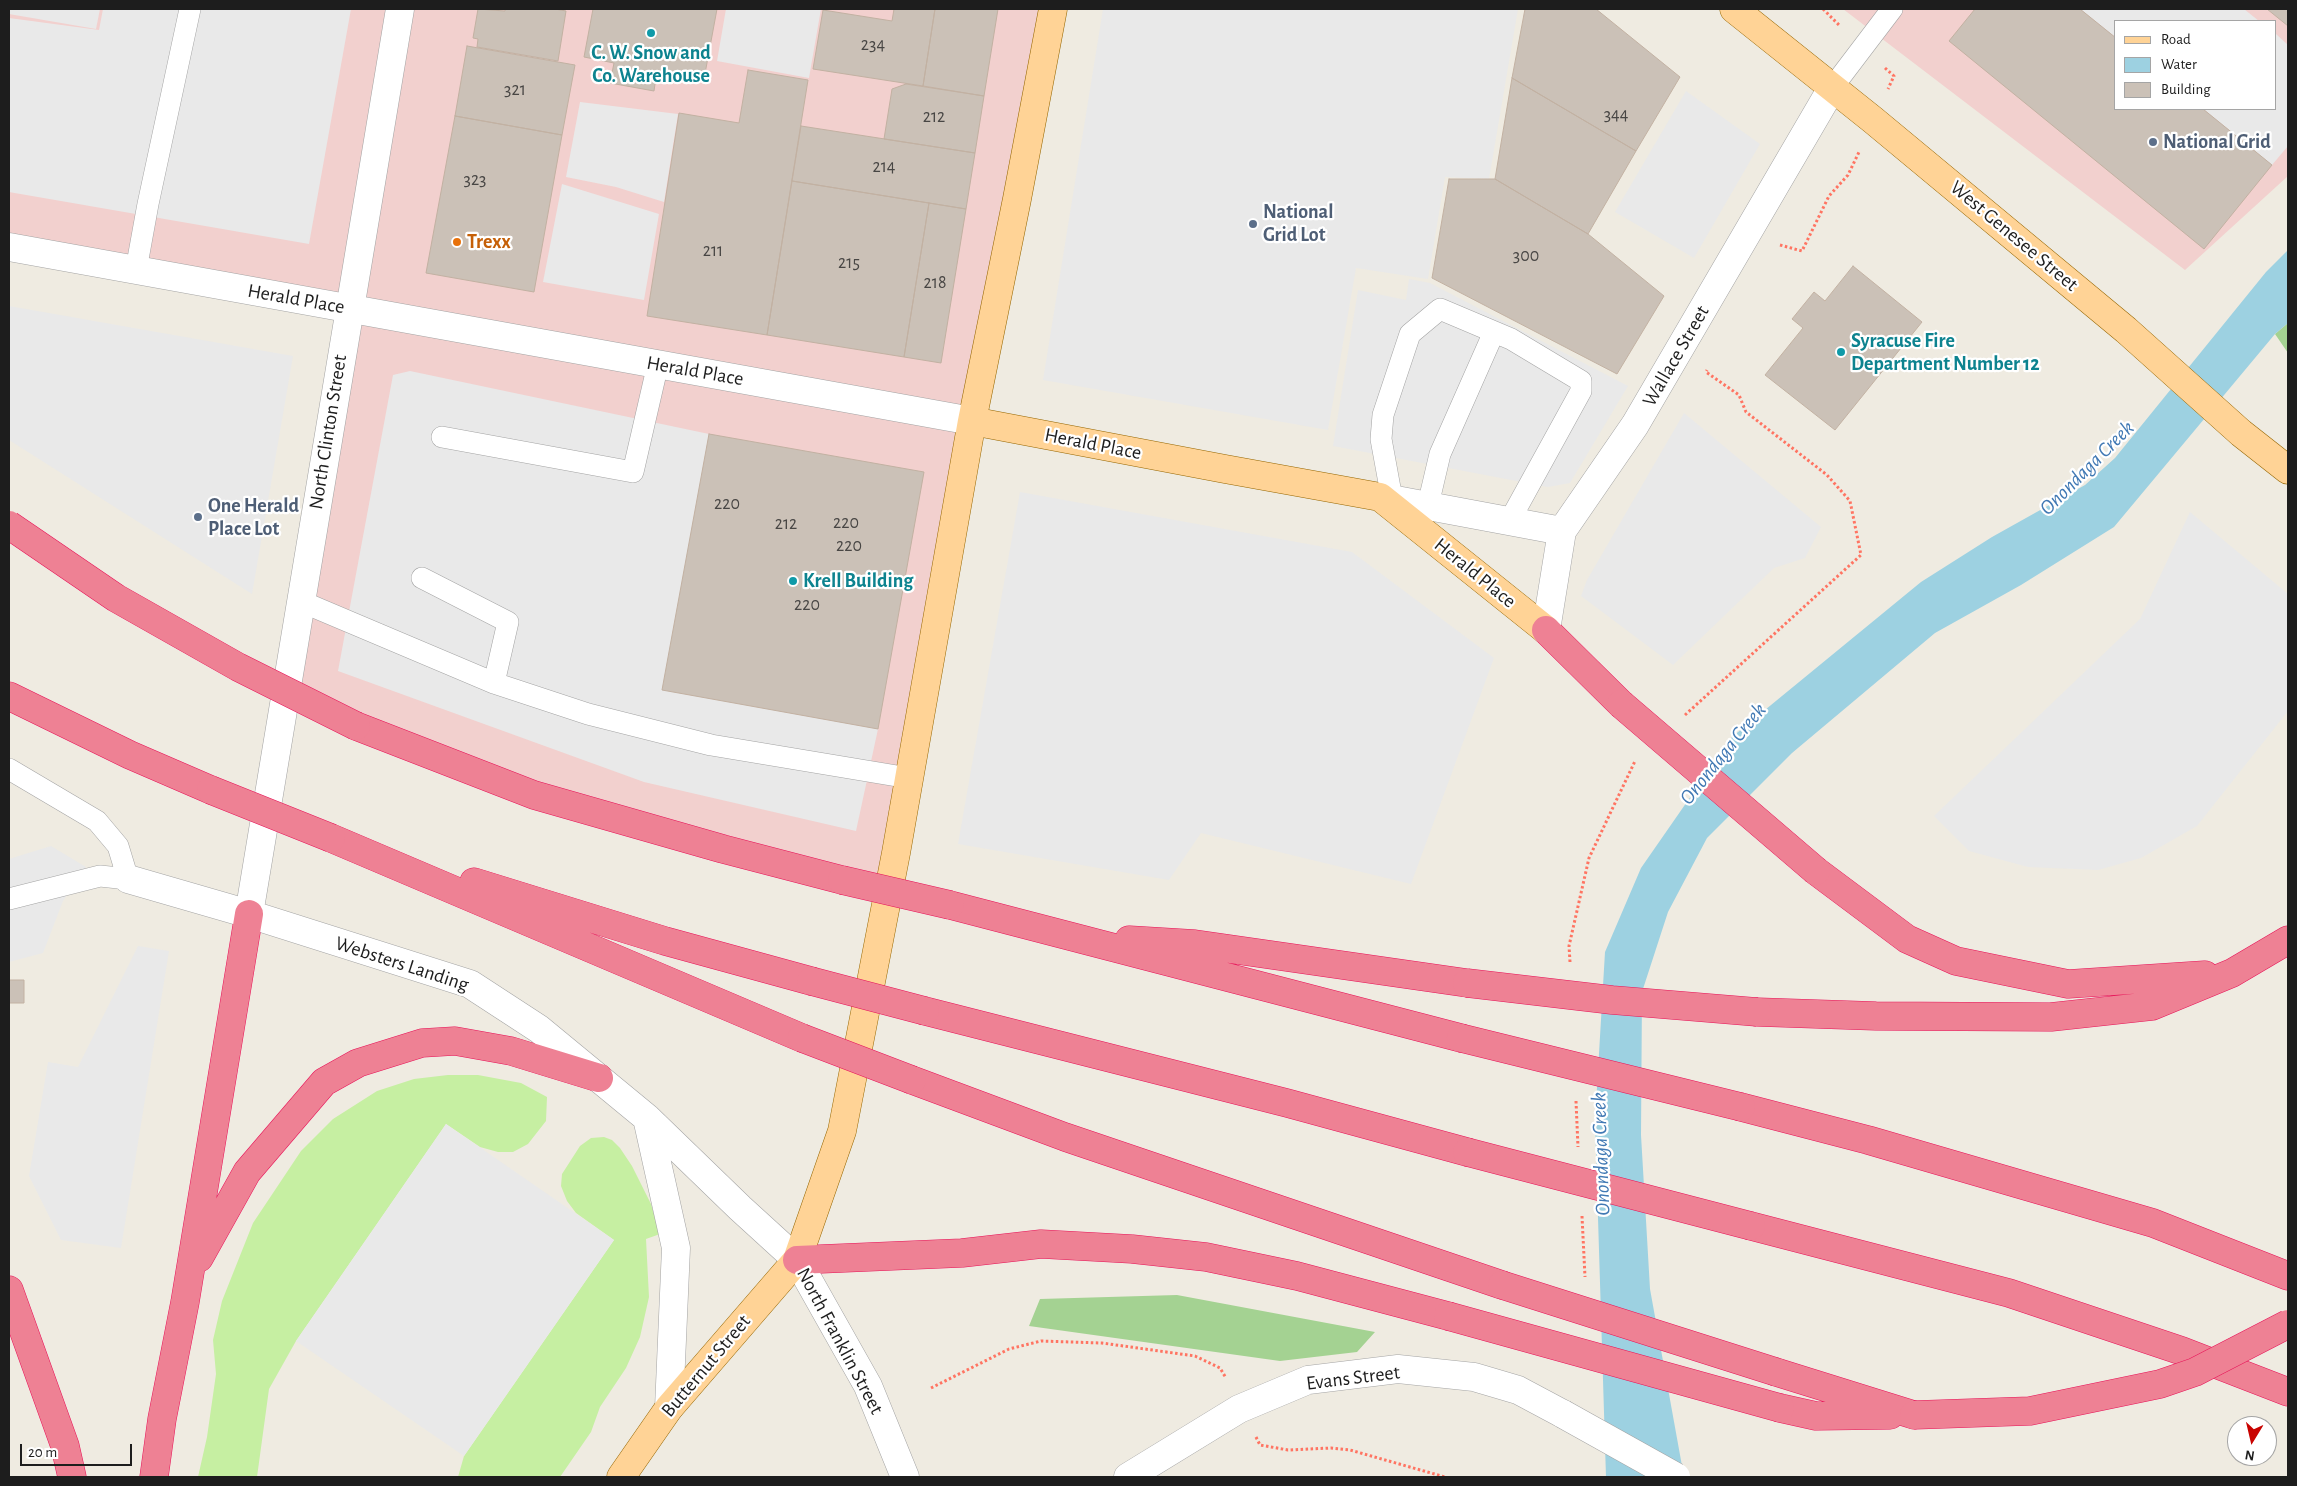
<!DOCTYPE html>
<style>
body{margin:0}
#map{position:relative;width:2297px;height:1486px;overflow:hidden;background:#efebe1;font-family:"Alegreya Sans",sans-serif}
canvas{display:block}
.frame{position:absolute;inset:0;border:10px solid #1d1d1d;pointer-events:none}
.legend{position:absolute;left:2114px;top:20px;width:162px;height:90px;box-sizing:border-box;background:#fff;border:1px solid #a5a5a5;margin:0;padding:6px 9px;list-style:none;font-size:15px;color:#1d1d1d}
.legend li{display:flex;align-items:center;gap:10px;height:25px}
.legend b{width:25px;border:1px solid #a5a5a5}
.north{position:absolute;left:2227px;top:1416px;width:50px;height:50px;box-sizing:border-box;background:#fff;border:1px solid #a5a5a5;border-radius:50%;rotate:189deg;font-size:14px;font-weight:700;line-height:20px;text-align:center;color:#1d1d1d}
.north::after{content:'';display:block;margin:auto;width:18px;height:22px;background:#c90300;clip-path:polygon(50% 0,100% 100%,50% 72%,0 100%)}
.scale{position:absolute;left:20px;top:1444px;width:112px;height:22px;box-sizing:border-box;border:2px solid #1d1d1d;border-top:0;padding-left:6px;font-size:15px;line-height:18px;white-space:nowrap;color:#1d1d1d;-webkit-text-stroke:4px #fff;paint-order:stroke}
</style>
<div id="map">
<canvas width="2297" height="1486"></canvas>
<div class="frame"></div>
<ul class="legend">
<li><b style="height:6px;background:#ffd396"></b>Road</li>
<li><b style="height:14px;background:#9dd1e1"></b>Water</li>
<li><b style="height:14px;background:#cbc1b7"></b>Building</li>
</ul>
<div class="north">N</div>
<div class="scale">20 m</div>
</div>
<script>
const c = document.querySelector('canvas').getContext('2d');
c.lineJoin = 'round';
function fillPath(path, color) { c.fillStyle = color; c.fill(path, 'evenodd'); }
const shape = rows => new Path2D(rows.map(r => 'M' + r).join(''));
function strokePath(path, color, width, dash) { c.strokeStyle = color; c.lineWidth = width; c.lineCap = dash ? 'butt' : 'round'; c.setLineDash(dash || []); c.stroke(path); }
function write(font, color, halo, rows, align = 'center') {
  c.font = font + ' "Alegreya Sans",sans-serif'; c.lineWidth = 4.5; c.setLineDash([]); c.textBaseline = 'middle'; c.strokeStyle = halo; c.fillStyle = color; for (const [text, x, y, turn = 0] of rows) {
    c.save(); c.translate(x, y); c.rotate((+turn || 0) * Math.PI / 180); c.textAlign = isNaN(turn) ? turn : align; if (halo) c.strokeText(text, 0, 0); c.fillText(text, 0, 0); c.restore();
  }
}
const commercial = shape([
 [9,9,1053,9,889,887,723,849,286,692,349,308,9,247],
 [1843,9,2288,9,2288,176,2185,270],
 [2116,21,2276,21,2276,109,2116,109]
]);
const grass = shape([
 [448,1075,478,1075,521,1083,547,1097,546,1121,528,1144,513,1152,498,1152,480,1147,446,1124,296,1341,269,1389,257,1477,198,1477,207,1437,216,1374,213,1340,222,1301,253,1223,301,1151,333,1119,377,1091,414,1079],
 [604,1137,612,1140,620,1148,632,1166,651,1204,660,1234,646,1239,649,1297,640,1337,626,1368,600,1407,591,1432,560,1477,458,1477,464,1456,614,1240,576,1213,567,1201,561,1186,562,1174,580,1146,591,1138]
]);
const forest = shape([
 [2288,323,2288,353,2275,334],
 [1177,1295,1375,1332,1357,1352,1280,1361,1029,1326,1040,1299]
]);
const parking = shape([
 [9,9,100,9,96,29,9,14],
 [103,9,351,9,309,244,9,192,9,18,99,30],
 [726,9,821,9,809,78,717,61],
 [1103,9,1518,9,1489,179,1445,177,1428,279,1356,268,1328,430,1043,380],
 [2080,9,2244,9,2259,21,2116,21,2116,38],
 [2276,34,2288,45,2288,146,2272,165,2203,109,2276,109],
 [1686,91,1760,144,1694,258,1615,212],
 [580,102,678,114,664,202,616,187,566,177],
 [562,184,659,214,644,300,543,282],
 [1409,279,1430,283,1628,386,1570,483,1548,487,1333,446,1358,290,1406,300],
 [9,306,293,356,252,594,9,440],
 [410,371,709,434,663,690,878,729,856,831,644,782,338,671,393,375],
 [1684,413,1821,527,1805,558,1774,568,1673,665,1581,596,1587,580],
 [1020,492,1352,552,1494,658,1411,884,1201,833,1169,880,958,844],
 [2190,512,2288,594,2288,711,2197,826,2141,858,2098,870,2028,867,1969,851,1934,816,2140,619],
 [51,846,86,867,63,901,43,953,9,962,9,859],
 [138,946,169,951,121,1248,61,1240,29,1176,48,1062,78,1067],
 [446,1124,614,1240,464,1456,296,1341]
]);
const water = shape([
 [2288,250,2288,323,2275,334,2114,527,2021,585,1935,633,1792,753,1707,838,1668,912,1642,992,1641,1135,1650,1289,1684,1477,1606,1477,1595,1121,1605,952,1641,868,1732,737,1921,582,1992,537,2085,485,2115,458,2266,272]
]);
const building = shape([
 [478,9,505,11,505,9,555,9,566,11,558,61,477,47,478,39,473,38,478,9],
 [593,9,717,9,704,79,657,70,654,91,610,83,614,63,584,57,593,9],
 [894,9,935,9,923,86,813,69,823,10,892,21,894,9],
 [935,9,998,9,984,96,923,86,935,9],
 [1525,9,1596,9,1680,77,1636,151,1512,78,1525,9],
 [1975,9,2080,9,2116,38,2116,109,2203,109,2272,165,2204,249,1949,41,1975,9],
 [2267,9,2288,9,2288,26,2267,9],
 [467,46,575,65,562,135,455,116,467,46],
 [748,70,808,80,767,335,647,316,679,113,739,123,748,70],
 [1512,78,1636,151,1588,234,1495,179,1512,78],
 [906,84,984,96,975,153,884,139,892,89,906,84],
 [455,116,562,135,534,292,426,273,455,116],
 [801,126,975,153,966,209,792,181,801,126],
 [1449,179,1495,179,1588,234,1664,296,1617,374,1432,278,1449,179],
 [792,181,929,203,904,357,767,335,792,181],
 [929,203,966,209,941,363,904,357,929,203],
 [1853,266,1922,322,1835,430,1765,375,1803,328,1792,319,1814,292,1825,301,1853,266],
 [709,434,924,472,878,729,662,690,709,434],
 [9,980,24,980,24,1003,9,1003,9,980]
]);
const path = shape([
 [1823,9,1840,26],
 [1885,68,1894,76,1888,89],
 [1780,245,1802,251,1829,196,1848,175,1859,152],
 [1685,715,1861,555,1850,501,1827,475,1746,412,1739,395,1706,372,1707,370],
 [1570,962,1569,946,1589,858,1635,761],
 [1576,1101,1578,1147],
 [1582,1216,1585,1277],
 [931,1388,1009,1349,1041,1341,1102,1343,1195,1356,1220,1368,1226,1378],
 [1256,1437,1260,1445,1288,1450,1331,1448,1350,1450,1445,1477]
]);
const service = shape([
 [1832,88,1892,9],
 [136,270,148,204,190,9],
 [442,437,633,472,658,364],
 [1392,499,1381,439,1383,415,1410,334,1440,309,1511,339,1581,381,1581,391,1510,520],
 [1428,505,1440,454,1494,332],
 [300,601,494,683,508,622,422,578],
 [494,683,588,714,711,745,909,778],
 [9,769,97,821,118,846,128,879,100,876,9,899]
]);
const minor = shape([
 [9,247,972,421],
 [1380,497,1562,531],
 [1546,630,1562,531,1635,425,1832,88],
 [128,879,249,914],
 [797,1260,868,1386,905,1477],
 [1128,1477,1239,1409,1308,1380,1398,1369,1474,1377,1518,1390,1563,1414]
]);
const tertiary = shape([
 [400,9,249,914,470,984,539,1029,647,1118,740,1208,797,1260],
 [647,1118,676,1248,669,1408]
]);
const primary = shape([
 [1734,9,1873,120,2126,330,2241,433,2288,470],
 [972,421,1225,469,1380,497,1546,630],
 [621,1477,669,1408,797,1260,842,1131,896,853,972,421,1017,199,1053,9]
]);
const motorway = shape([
 [1546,630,1621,704],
 [9,696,130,755,211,790],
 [356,726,534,795,723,849,842,880],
 [331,838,802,1038],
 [1816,871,1907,939,1956,961,2068,984,2205,975],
 [474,882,665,941,811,981],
 [950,905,1461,1038],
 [1129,940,1195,944,1467,983],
 [925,1011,1287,1103,1467,1152],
 [1757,1012,1876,1016,2051,1017,2152,1006,2232,973,2288,940],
 [912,1080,1065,1137,1502,1285],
 [1741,1107,1868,1140,2153,1223,2288,1276],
 [1751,1226,2009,1293,2182,1351,2288,1392],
 [199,1258,247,1172,324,1082,358,1063,422,1043,455,1041,511,1051,599,1078],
 [797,1260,962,1253,1041,1244,1132,1249,1206,1257,1297,1276,1448,1316],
 [9,1290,65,1446,72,1477],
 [1776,1372,1914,1415],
 [1780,1408,1816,1416,1890,1415],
 [154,1477,162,1419,185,1302,249,914]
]);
const minorBridge = shape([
 [1563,1414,1676,1477]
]);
const motorwayBridge = shape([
 [9,525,116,598,238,667,356,726],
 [1621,704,1816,871],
 [211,790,331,838],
 [842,880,950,905],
 [811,981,925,1011],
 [1467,983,1612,1000,1757,1012],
 [802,1038,912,1080],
 [1461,1038,1741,1107],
 [1467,1152,1751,1226],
 [1502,1285,1776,1372],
 [1448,1316,1780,1408],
 [1914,1415,2030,1411,2160,1384,2195,1372,2288,1324]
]);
const markers = [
 [651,33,5,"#0f9aa8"],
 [2153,142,5,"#5c6f8a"],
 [1253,224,5,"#5c6f8a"],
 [457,242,5,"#e8710a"],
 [1841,352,5,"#0f9aa8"],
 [198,517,5,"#5c6f8a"],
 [793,581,5,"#0f9aa8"]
];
const numberNames = [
 ["234",873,45],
 ["321",515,90],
 ["344",1616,115],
 ["212",934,117],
 ["214",884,167],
 ["323",475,180],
 ["211",713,251],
 ["300",1526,256],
 ["215",849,263],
 ["218",935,283],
 ["220",727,504],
 ["220",846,523],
 ["212",786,524],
 ["220",849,546],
 ["220",807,605]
];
const cultureNames = [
 ["C. W. Snow and",651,53,"center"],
 ["Co. Warehouse",651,76,"center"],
 ["Syracuse Fire",1851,341],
 ["Department Number 12",1851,364],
 ["Krell Building",803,581]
];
const serviceNames = [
 ["National Grid",2163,142],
 ["National",1263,212],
 ["Grid Lot",1263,235],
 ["One Herald",208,506],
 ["Place Lot",208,529]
];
const streetNames = [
 ["West Genesee Street",2014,236,40],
 ["Herald Place",296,299,10],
 ["Wallace Street",1676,356,-60],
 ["Herald Place",695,371,10],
 ["North Clinton Street",328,432,-81],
 ["Herald Place",1093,444,11],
 ["Herald Place",1475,573,39],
 ["Websters Landing",402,964,18],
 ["North Franklin Street",840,1341,62],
 ["Butternut Street",706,1366,-50],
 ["Evans Street",1353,1378,-7]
];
const foodNames = [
 ["Trexx",467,242]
];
const waterNames = [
 ["Onondaga Creek",2087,468,-45],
 ["Onondaga Creek",1723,754,-51],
 ["Onondaga Creek",1601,1154,-92]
];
fillPath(commercial, '#f2d0ce');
fillPath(grass, '#c6efa2');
fillPath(forest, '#a4d292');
fillPath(parking, '#e9e9e9');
fillPath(water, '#9dd1e1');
fillPath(building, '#cbc1b7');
strokePath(building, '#c2b1a2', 1);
strokePath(service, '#a4a4a4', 22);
strokePath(minor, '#a4a4a4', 29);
strokePath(tertiary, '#a4a4a4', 29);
strokePath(primary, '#956600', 29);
strokePath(motorway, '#e71459', 29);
strokePath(path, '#ff7462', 3, [2.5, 2.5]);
strokePath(service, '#fff', 21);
strokePath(minor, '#fff', 28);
strokePath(tertiary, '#fff', 28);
strokePath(primary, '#ffd396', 28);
strokePath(motorway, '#ee8194', 28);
strokePath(minorBridge, '#a4a4a4', 29, []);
strokePath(motorwayBridge, '#e71459', 29, []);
strokePath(minorBridge, '#fff', 28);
strokePath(motorwayBridge, '#ee8194', 28);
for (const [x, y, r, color] of markers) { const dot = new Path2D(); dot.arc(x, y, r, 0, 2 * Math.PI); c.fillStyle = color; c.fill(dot); strokePath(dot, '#fff', 2); }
write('18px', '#484644', null, numberNames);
write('bold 20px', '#0d838f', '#fff', cultureNames, 'left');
write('bold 20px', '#4e5e75', '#fff', serviceNames, 'left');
write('20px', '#1d1d1d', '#fff', streetNames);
write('bold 20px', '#c56008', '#fff', foodNames, 'left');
write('italic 21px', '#4179b4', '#fff', waterNames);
</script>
